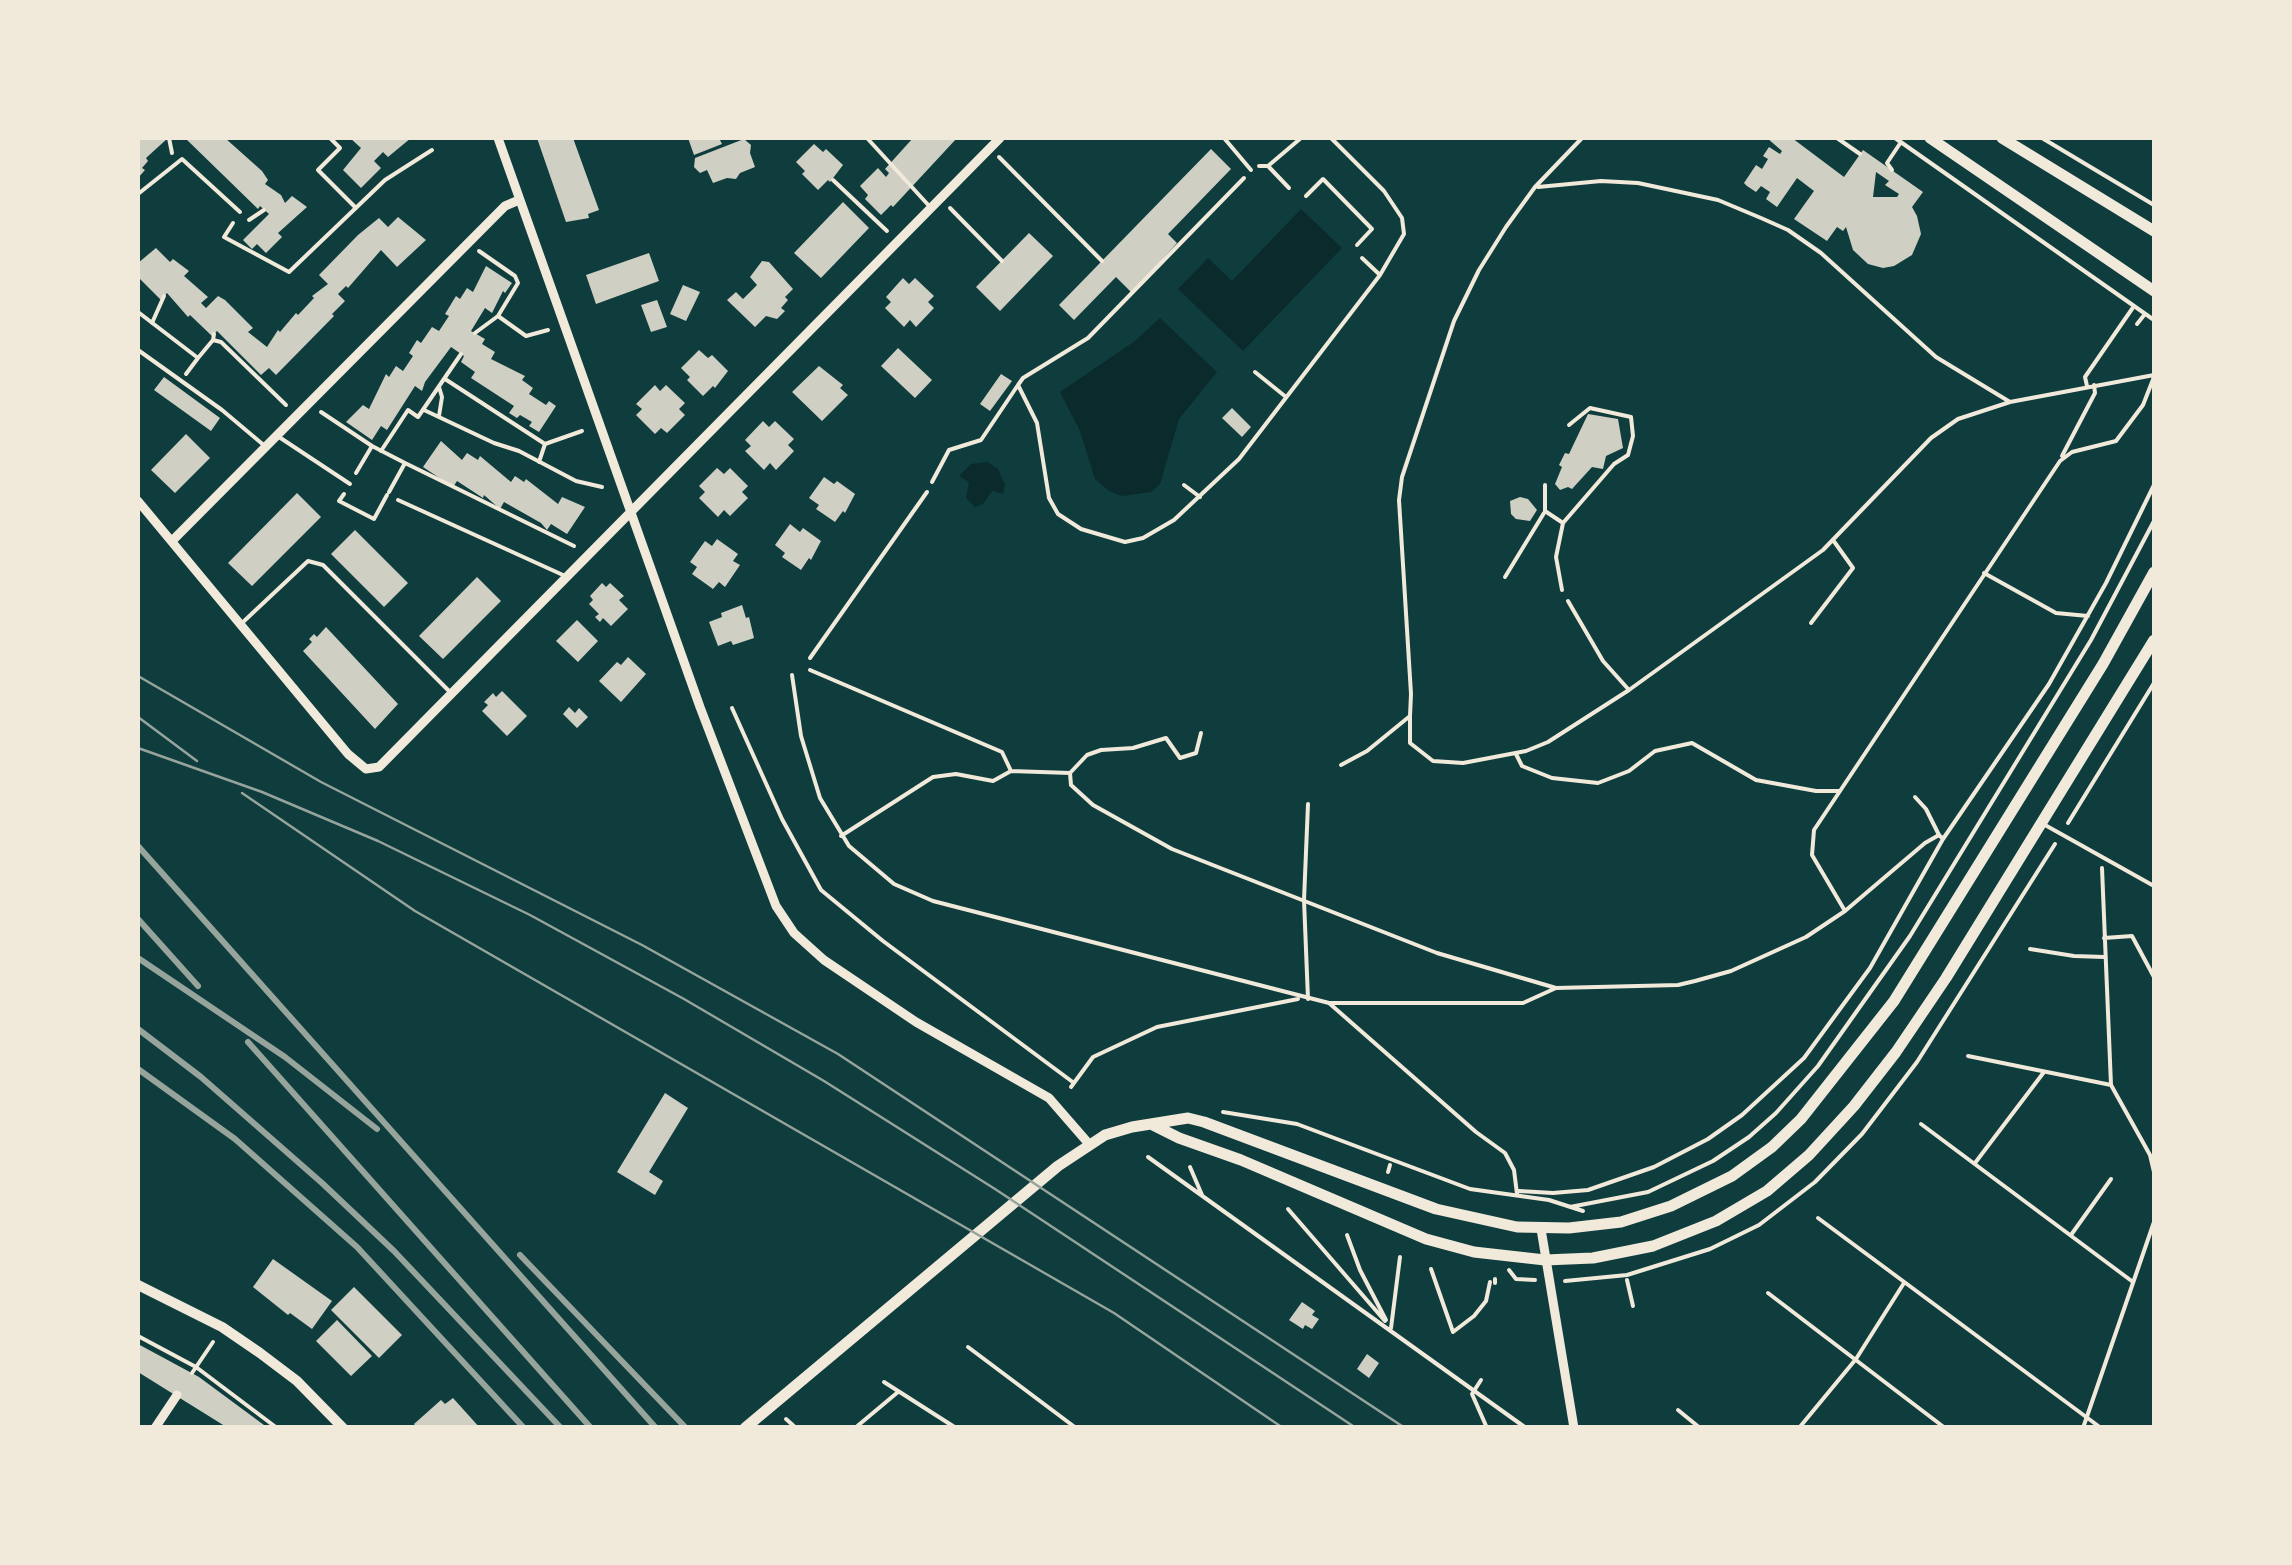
<!DOCTYPE html>
<style>
body{margin:0}
#map{position:relative;width:2292px;height:1565px;overflow:hidden;background:#0f3d3e;font-family:"PT Serif",serif}
canvas{display:block}
.frame{position:absolute;inset:0;border:140px solid #f1e9da;pointer-events:none}
</style>
<div id="map">
<canvas width="2292" height="1565"></canvas>
<div class="frame"></div>
</div>
<script>
const c = document.querySelector('canvas').getContext('2d');
c.lineJoin = 'round';
function fillPath(path, color) { c.fillStyle = color; c.fill(path, 'evenodd'); }
const shape = rows => new Path2D(rows.map(r => 'M' + r).join(''));
function strokePath(path, color, width, dash) { c.strokeStyle = color; c.lineWidth = width; c.lineCap = dash ? 'butt' : 'round'; c.setLineDash(dash || []); c.stroke(path); }
const water = shape([
 [1301,209,1342,248,1243,351,1178,289,1208,258,1232,281],
 [1160,318,1217,372,1179,419,1160,484,1151,492,1122,496,1109,491,1095,479,1080,431,1060,392,1135,341],
 [987,462,998,469,1005,485,1003,494,992,491,983,504,975,507,966,498,969,482,959,476,971,464]
]);
const building = shape([
 [138,138,168,138,146,158,148,161,142,168,145,170,138,178],
 [185,138,225,138,262,171,268,180,265,184,281,195,285,203,292,196,307,207,278,233,282,237,266,253,257,244,252,249,243,240,269,214,260,206,258,209],
 [350,138,411,138,388,157,383,152,374,161,381,168,361,188,343,170,361,148],
 [537,138,573,138,599,210,588,214,589,218,566,222],
 [688,138,719,138,722,144,694,155],
 [913,138,957,138,893,207,891,205,881,215,865,199,868,195,860,186,878,168,886,177,889,173,885,169],
 [1767,138,1792,138,1844,177,1863,150,1923,192,1912,207,1917,216,1921,234,1912,255,1894,266,1883,268,1868,264,1853,250,1846,227,1843,231,1837,227,1827,241,1794,219,1814,191,1797,178,1777,207,1766,199,1770,192,1761,186,1756,192,1747,186,1744,183,1756,165,1762,169,1768,159,1763,156,1769,147,1780,154,1782,151],
 [1876,172,1889,181,1885,185,1899,194,1897,197,1873,197],
 [744,139,751,145,750,153,755,167,740,173,736,179,727,178,713,183,707,170,700,173,694,167,695,158],
 [814,144,823,152,826,149,843,165,830,182,828,180,818,190,802,174,805,171,796,162],
 [1211,149,1231,169,1168,234,1177,243,1132,293,1116,277,1074,320,1059,305],
 [843,202,869,228,821,278,794,253],
 [398,217,426,240,397,267,381,250,348,288,346,286,338,294,345,301,332,314,334,316,276,375,269,368,261,375,217,331,212,336,190,315,188,317,167,293,161,300,138,277,138,263,156,248,170,262,173,259,189,271,184,276,208,297,201,303,206,308,218,296,225,300,253,328,248,332,267,347,278,330,280,332,296,313,298,315,314,298,312,296,328,284,319,275,358,235,379,218,388,227],
 [1029,233,1053,256,1000,311,976,287],
 [649,253,659,281,596,304,586,275],
 [762,261,769,262,793,289,785,297,788,300,781,308,785,311,777,319,766,316,755,327,727,300,736,292,743,299,757,285,750,277],
 [486,266,512,283,505,293,503,291,492,313,485,308,471,331,485,339,482,344,495,352,491,359,525,376,522,380,533,388,529,394,546,405,549,401,556,406,539,432,529,426,532,422,520,415,517,418,509,413,514,406,471,378,475,372,461,362,464,356,451,347,425,382,422,391,415,386,387,430,381,426,372,440,346,422,363,405,369,409,386,374,389,377,396,366,403,371,413,356,409,353,417,340,421,343,432,327,439,331,449,316,445,314,456,296,460,299,467,288,473,292],
 [903,278,909,284,915,278,934,296,928,302,934,308,916,327,910,320,904,327,885,308,891,302,886,297],
 [683,285,700,292,686,321,670,314],
 [657,300,667,327,651,332,641,305],
 [898,348,932,380,915,398,881,366],
 [699,350,708,358,712,355,728,371,715,388,713,386,703,396,687,380,690,377,681,368],
 [819,366,843,385,840,388,848,395,822,421,792,392],
 [1001,374,1012,381,990,411,980,404],
 [164,377,220,418,211,431,154,390],
 [655,385,660,391,666,385,685,403,679,409,685,415,667,433,661,428,655,434,636,415,642,409,636,404],
 [1232,408,1251,427,1242,437,1222,418],
 [1588,414,1618,419,1623,448,1606,456,1603,469,1592,467,1572,489,1568,487,1560,490,1555,484,1562,467,1559,465,1565,453,1569,454],
 [763,421,769,427,775,421,794,439,788,445,794,451,776,470,770,463,764,470,745,451,751,446,745,440],
 [186,434,210,458,175,493,151,470],
 [441,441,462,460,467,453,478,460,480,456,511,482,515,476,524,482,526,479,558,504,562,497,585,507,567,534,551,524,547,530,541,523,504,502,500,509,484,495,483,498,457,481,453,487,423,467],
 [717,468,724,474,730,468,748,486,742,492,748,498,730,516,724,510,718,517,699,498,705,492,699,486],
 [824,477,834,484,837,481,855,494,845,513,843,511,835,522,816,509,819,505,809,498],
 [297,493,321,517,252,586,228,563],
 [1520,497,1528,499,1537,510,1530,521,1516,519,1511,514,1510,501],
 [790,524,800,532,803,528,821,541,811,560,809,558,801,570,782,557,785,553,775,545],
 [355,530,408,583,384,607,331,554],
 [717,539,738,554,733,561,740,565,725,587,719,582,713,589,692,574,697,567,690,562,705,541,712,546],
 [477,577,501,601,443,659,419,636],
 [602,583,606,587,610,583,624,596,619,600,628,609,611,626,603,618,600,622,595,617,599,614,589,604,593,600,590,596],
 [742,605,746,618,749,617,754,638,733,645,731,641,718,646,709,622,722,617,721,613],
 [577,620,598,641,578,662,556,641],
 [326,627,398,704,375,729,303,651,312,642,309,639,314,634,317,637],
 [628,657,646,674,621,702,599,681,617,662,621,665],
 [502,691,527,716,507,736,482,711,488,705,484,702,493,693,496,697],
 [569,707,575,713,579,708,588,717,577,728,563,714],
 [665,1093,688,1108,649,1172,663,1181,655,1195,617,1172],
 [273,1259,332,1301,312,1329,290,1313,288,1315,253,1287],
 [354,1287,402,1335,379,1358,331,1310],
 [1302,1302,1315,1311,1312,1315,1319,1319,1312,1329,1305,1325,1303,1329,1289,1320],
 [337,1320,372,1356,351,1376,316,1341],
 [138,1344,199,1377,268,1428,228,1428,138,1372],
 [1367,1354,1379,1363,1369,1378,1357,1369],
 [453,1398,480,1428,417,1428,414,1424,441,1400,445,1404]
]);
const path = shape([
 [169,138,172,153],
 [330,138,340,148,318,170,356,208],
 [1837,138,1860,154],
 [1895,138,2154,320],
 [2042,138,2154,205],
 [999,157,1102,261],
 [1259,166,1268,166,1301,138],
 [1268,166,1289,188],
 [1892,170,1887,163,1901,142],
 [1244,178,1088,338,1023,378,1018,385,1037,423,1049,498,1058,514,1081,529,1125,542,1143,538,1174,520,1239,459,1380,275,1404,234,1402,218,1384,191,1331,138],
 [833,180,887,231],
 [1538,187,1601,181,1638,183,1718,200,1761,218,1788,230,1821,253,1936,357,2010,402],
 [1306,196,1323,179,1372,229,1357,245],
 [950,208,1002,261],
 [249,220,264,210],
 [233,223,224,237,289,272,385,180,432,150],
 [479,251,515,276,518,283,498,316],
 [1362,258,1380,275],
 [138,312,198,358,186,374],
 [152,323,164,296],
 [2137,324,2145,314],
 [475,333,498,316,526,336,548,330],
 [213,340,221,342,286,405],
 [198,358,213,340,214,334],
 [1255,372,1286,397],
 [445,379,545,444,582,431],
 [2087,386,2085,377,2134,306],
 [424,410,494,443,519,451,576,481,602,487],
 [321,412,372,446],
 [439,416,442,397,439,387],
 [381,451,408,410,418,417,461,354],
 [2062,456,2095,393,2094,385],
 [539,462,545,444],
 [405,463,574,546],
 [356,473,372,446,405,463,389,492],
 [932,482,949,450,981,440,1018,385],
 [1184,485,1200,497],
 [1545,485,1545,511,1563,523,1614,464,1628,455,1633,436,1631,417,1590,408,1569,425],
 [344,494,339,501,374,519,387,495],
 [1984,573,2056,613,2088,616],
 [1505,577,1544,513],
 [1562,590,1556,557,1563,523],
 [1568,601,1603,661,1629,690],
 [1811,623,1853,568,1833,540],
 [810,670,1002,752,1011,771],
 [792,675,801,736,820,798,849,846,894,884,933,901,1329,1003,1523,1003,1556,988,1678,985,1695,981,1731,971,1806,937,1845,911,1925,843,1939,835,1943,839],
 [732,708,782,819,821,890,883,941,1074,1083],
 [1410,716,1410,743,1433,761,1463,763,1526,751,1548,742,1629,690,1823,550,1931,438,1958,419,2010,402,2154,375],
 [1201,733,1196,753,1180,758,1166,738,1133,748,1101,750,1087,755,1070,773,1071,785,1093,805,1172,849,1437,953,1556,988],
 [1516,754,1522,766,1552,778,1598,783,1629,771,1655,751,1692,743,1756,780,1816,791,1840,791],
 [1341,765,1367,751,1410,716,1411,694,1399,500,1402,477,1454,321,1479,270,1506,227,1535,187,1582,138],
 [1915,797,1926,809,1939,835],
 [2068,823,2154,683],
 [841,836,933,777,956,774,993,781,1011,771,1070,773],
 [2102,868,2111,1085,2150,1155,2154,1172],
 [1845,911,1812,855,1814,830,2060,461,2072,452,2116,441,2143,405,2154,377],
 [2104,938,2132,936,2154,977],
 [2030,949,2074,956,2104,957],
 [1308,999,1304,900,1308,804],
 [1329,1003,1476,1132,1505,1153,1514,1170,1517,1194],
 [1968,1056,2111,1085],
 [1071,1087,1093,1057,1157,1027,1298,999],
 [1223,1112,1297,1124,1470,1189,1549,1200,1583,1211],
 [1921,1124,2133,1282],
 [1148,1157,1526,1428],
 [1975,1163,2044,1072],
 [1190,1167,1202,1195],
 [1388,1172,1390,1165],
 [1519,1191,1553,1193,1588,1190,1654,1167,1708,1139,1742,1115,1804,1058,1870,968,1943,839,2049,684,2106,583,2154,485],
 [1570,1207,1648,1192,1713,1161,1749,1137,1776,1113,1818,1066,1910,936,2091,640,2154,521],
 [1288,1209,1385,1321],
 [1818,1218,2101,1428],
 [1347,1235,1360,1270,1386,1320],
 [2071,1235,2111,1179],
 [1431,1269,1453,1332,1474,1316,1486,1301,1490,1282],
 [1509,1270,1516,1279,1535,1280],
 [1627,1280,1633,1306],
 [1565,1281,1627,1275,1710,1249,1759,1225,1815,1182,1862,1134,1917,1062,2055,844],
 [1495,1283,1495,1279],
 [1768,1293,1945,1428],
 [1391,1328,1400,1257],
 [138,1336,196,1367,277,1428],
 [968,1347,1076,1428],
 [192,1373,213,1342],
 [1481,1380,1472,1394,1487,1428],
 [884,1382,956,1428],
 [1678,1410,1700,1428],
 [786,1419,796,1428],
 [855,1428,898,1392],
 [1799,1428,1856,1359,1904,1283],
 [2083,1428,2154,1222]
]);
const service = shape([
 [867,138,931,208],
 [1224,138,1251,170],
 [138,194,182,159,240,212],
 [138,350,222,410,266,447],
 [279,437,350,484],
 [398,500,563,575],
 [242,623,308,561,323,565,450,692],
 [810,658,927,492],
 [2045,825,2154,886]
]);
const minor = shape([
 [498,138,700,707,776,906,794,933,824,960,916,1022,1049,1098,1089,1144],
 [138,501,348,754,366,769,379,767,1000,138],
 [172,541,505,206,519,200],
 [1541,1229,1574,1428],
 [155,1428,177,1395]
]);
const tertiary = shape([
 [138,1285,222,1327,260,1353,297,1381,343,1428]
]);
const secondary = shape([
 [1930,138,2154,291],
 [2002,138,2154,231],
 [1153,1125,1179,1138,1241,1160,1426,1239,1474,1252,1545,1260,1593,1258,1653,1246,1716,1221,1767,1191,1809,1155,1854,1106,1896,1052,1946,978,2154,640],
 [745,1428,1058,1166,1105,1135,1132,1127,1188,1118,1204,1122,1436,1209,1517,1227,1569,1228,1621,1222,1671,1206,1732,1176,1772,1147,1801,1119,1894,1001,2103,664,2154,572]
]);
const tram = shape([
 [138,676,321,782,642,945,838,1054,1405,1428],
 [138,717,197,761],
 [138,748,262,792,378,841,530,915,684,999,824,1081,995,1189,1356,1428],
 [242,793,415,911,1114,1313,1283,1428]
]);
const rail = shape([
 [138,846,656,1428],
 [138,919,198,986],
 [138,958,285,1057,377,1129],
 [138,1029,201,1077,322,1183,394,1251,561,1428],
 [248,1042,591,1428],
 [138,1069,235,1139,357,1247,524,1428],
 [520,1255,686,1428]
]);
fillPath(water, '#0a2a2b');
fillPath(building, '#cfcfc3');
strokePath(path, '#f1e9da', 4);
strokePath(service, '#f1e9da', 4);
strokePath(minor, '#f1e9da', 9);
strokePath(tertiary, '#f1e9da', 10);
strokePath(secondary, '#f1e9da', 11);
strokePath(tram, '#97a49c', 2.5);
strokePath(rail, '#97a49c', 6);
</script>
